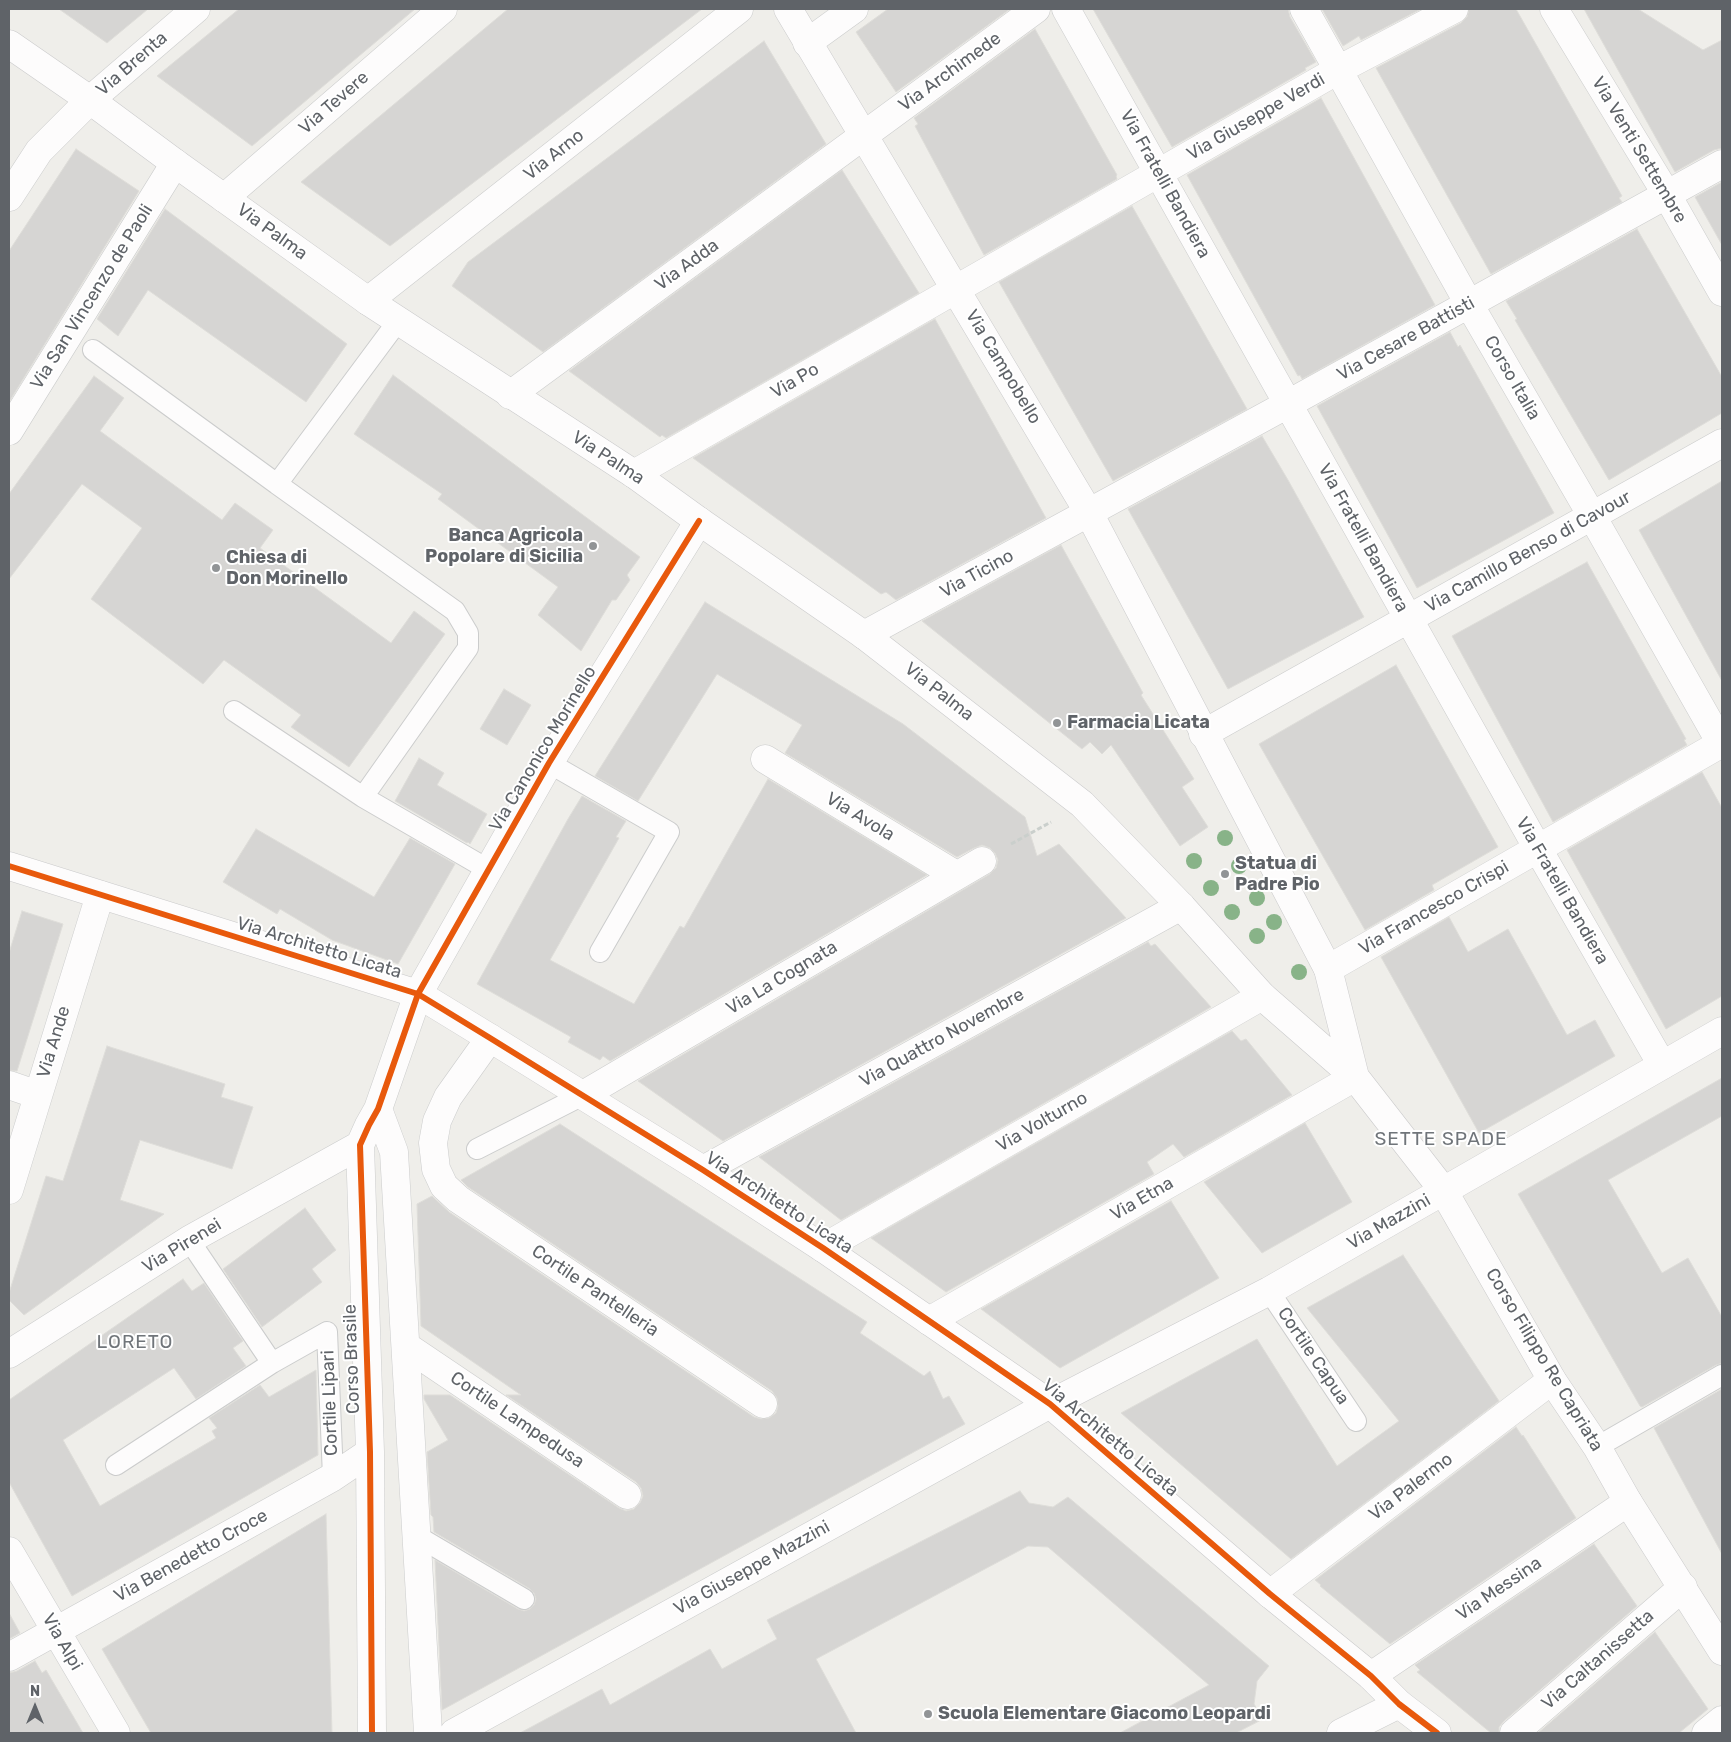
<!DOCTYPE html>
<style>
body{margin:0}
#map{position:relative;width:1731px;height:1742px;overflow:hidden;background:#efeeea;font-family:Rubik,sans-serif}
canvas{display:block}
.frame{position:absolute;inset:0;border:10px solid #5f6368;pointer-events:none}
.north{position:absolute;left:10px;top:1682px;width:50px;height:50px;-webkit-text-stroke:4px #fff;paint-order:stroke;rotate:0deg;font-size:14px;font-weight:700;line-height:20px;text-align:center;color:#5f6368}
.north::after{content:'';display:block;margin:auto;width:18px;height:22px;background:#5f6368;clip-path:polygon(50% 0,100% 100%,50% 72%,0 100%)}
</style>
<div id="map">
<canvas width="1731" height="1742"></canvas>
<div class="frame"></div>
<div class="north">N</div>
</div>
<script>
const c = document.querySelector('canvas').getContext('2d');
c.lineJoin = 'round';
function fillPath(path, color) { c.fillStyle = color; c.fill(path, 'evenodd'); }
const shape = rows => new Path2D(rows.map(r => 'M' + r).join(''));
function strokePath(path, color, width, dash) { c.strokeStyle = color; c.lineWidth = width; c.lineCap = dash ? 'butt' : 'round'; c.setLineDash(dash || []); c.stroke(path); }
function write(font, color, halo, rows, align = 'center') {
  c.font = font + ' Rubik,sans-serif'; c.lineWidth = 4; c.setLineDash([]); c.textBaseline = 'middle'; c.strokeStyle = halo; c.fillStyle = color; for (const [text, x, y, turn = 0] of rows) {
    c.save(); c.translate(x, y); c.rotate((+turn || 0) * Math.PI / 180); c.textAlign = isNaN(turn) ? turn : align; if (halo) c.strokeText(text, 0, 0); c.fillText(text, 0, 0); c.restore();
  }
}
const building = shape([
 [59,9,148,9,107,43,59,9],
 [239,9,415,9,252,146,157,76,239,9],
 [508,9,702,9,390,246,301,182,508,9],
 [888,9,1010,9,896,92,856,32,888,9],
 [1093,9,1288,9,1290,17,1316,62,1305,68,1306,70,1172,147,1093,9],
 [1322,9,1421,9,1361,40,1359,36,1343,46,1322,9],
 [1469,9,1516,9,1622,196,1619,198,1622,202,1491,274,1376,68,1461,23,1467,17,1469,9],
 [1584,9,1638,9,1703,50,1722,40,1722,148,1714,150,1675,172,1584,9],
 [1035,29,1117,175,1116,176,1117,179,984,255,915,126,918,124,914,118,1035,29],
 [764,41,826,144,543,352,452,286,468,262,764,41],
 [1321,98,1435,305,1302,379,1300,375,1298,376,1187,175,1321,98],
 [76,149,139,191,9,402,9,251,76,149],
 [842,170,919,293,666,438,662,435,660,437,569,371,842,170],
 [1722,182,1722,245,1695,197,1722,182],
 [1132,206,1247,409,1113,481,999,282,1132,206],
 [165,209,347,344,306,402,148,290,118,336,97,319,165,209],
 [1637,229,1722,377,1722,413,1609,480,1515,320,1517,319,1506,301,1637,229],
 [935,319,1046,518,896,600,886,592,881,594,693,458,935,319],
 [1450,332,1458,347,1460,345,1554,513,1417,588,1317,406,1450,332],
 [393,375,640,557,627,575,630,580,616,600,612,600,581,651,538,615,558,587,438,499,442,494,354,434,393,375],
 [94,376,124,398,100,431,222,520,235,503,273,530,260,548,391,643,414,611,445,634,349,767,291,727,301,715,224,660,203,684,91,599,142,528,82,484,9,579,9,494,94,376],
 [1262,436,1288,480,1364,617,1228,689,1128,509,1262,436],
 [1722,481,1722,681,1639,530,1722,481],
 [1061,545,1143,693,1141,695,1194,779,1182,787,1208,827,1180,846,1111,745,1102,754,1090,742,1082,749,922,621,1061,545],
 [1587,562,1686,739,1684,740,1687,745,1553,822,1452,636,1587,562],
 [705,602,903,724,1025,817,1037,856,1059,844,1126,918,723,1141,638,1081,990,874,996,868,998,860,995,853,990,848,982,845,974,848,957,857,785,753,802,725,717,674,638,801,595,776,705,602],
 [1396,665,1498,847,1432,885,1434,890,1365,930,1259,744,1396,665],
 [504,689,531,705,507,745,480,729,504,689],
 [419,758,444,773,437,785,487,814,470,844,468,842,467,843,395,801,419,758],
 [1702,772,1722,808,1722,996,1666,1029,1567,850,1702,772],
 [768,779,927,875,610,1061,603,1056,600,1060,568,1042,571,1037,477,984,568,819,582,796,626,821,616,837,619,838,550,960,634,1004,680,926,684,928,768,779],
 [256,829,374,897,410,838,455,864,398,964,332,940,280,909,277,914,223,882,256,829],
 [22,911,63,924,17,1071,9,1070,9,953,22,911],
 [1449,917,1468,952,1508,929,1567,1035,1595,1020,1615,1056,1479,1133,1381,957,1449,917],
 [1148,942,1151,946,1155,944,1211,1007,841,1220,759,1157,1148,942],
 [1232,1031,1241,1041,1246,1039,1292,1095,1184,1157,1173,1144,1147,1162,1154,1174,946,1292,871,1238,1232,1031],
 [107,1046,225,1084,221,1097,253,1107,232,1169,140,1140,120,1200,164,1214,24,1315,9,1300,9,1293,46,1176,63,1181,107,1046],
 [1722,1078,1722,1116,1608,1180,1662,1273,1688,1258,1722,1317,1722,1363,1716,1365,1642,1407,1640,1406,1518,1194,1722,1078],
 [1305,1123,1352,1202,1262,1253,1204,1182,1305,1123],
 [560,1124,867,1322,860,1333,924,1376,930,1371,943,1399,949,1396,965,1424,442,1710,435,1560,518,1609,524,1611,530,1609,534,1605,536,1599,534,1593,530,1589,434,1532,433,1517,431,1515,427,1452,448,1440,424,1399,424,1395,450,1395,619,1508,626,1511,634,1509,640,1503,643,1496,641,1488,636,1482,506,1395,521,1395,421,1326,417,1204,432,1196,449,1212,754,1417,761,1419,769,1418,776,1413,778,1406,777,1398,772,1391,468,1187,461,1180,560,1124],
 [1171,1201,1219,1278,1060,1368,981,1309,1171,1201],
 [305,1208,336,1250,312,1269,322,1282,262,1327,223,1269,305,1208],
 [1403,1255,1499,1401,1291,1559,1121,1413,1257,1339,1337,1466,1399,1421,1307,1308,1403,1255],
 [183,1279,192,1291,204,1283,243,1341,233,1348,246,1366,196,1399,174,1368,63,1440,100,1506,216,1438,212,1431,217,1428,209,1418,260,1385,269,1397,316,1370,318,1455,72,1596,9,1482,9,1400,183,1279],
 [1722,1389,1722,1554,1654,1428,1722,1389],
 [1516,1427,1522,1436,1523,1435,1576,1518,1390,1644,1320,1586,1321,1585,1315,1580,1516,1427],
 [1020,1491,1029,1503,1053,1507,1068,1497,1269,1666,1257,1681,1254,1704,1263,1719,1236,1733,1120,1733,1209,1685,1048,1547,1028,1546,816,1659,856,1733,520,1733,602,1689,610,1705,710,1649,722,1669,777,1639,767,1620,1020,1491],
 [326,1514,332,1733,151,1733,102,1649,326,1514],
 [1594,1544,1637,1606,1504,1721,1499,1727,1499,1733,1491,1733,1417,1672,1420,1670,1415,1665,1594,1544],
 [9,1613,20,1633,9,1639,9,1613],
 [1655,1632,1708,1709,1679,1733,1538,1733,1655,1632],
 [35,1661,42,1673,46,1670,83,1733,9,1733,9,1673,17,1671,35,1661]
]);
const path = shape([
 [1011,844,1051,822]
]);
const lane = shape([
 [93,350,277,484],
 [234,711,363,797,468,648,468,633,455,611,277,484,398,321],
 [549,763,669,832,600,952],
 [363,797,489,870],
 [477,1149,583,1095],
 [189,1240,272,1363],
 [1269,1291,1356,1421],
 [1597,1447,1722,1375],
 [116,1465,272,1363,327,1332,333,1477],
 [417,1536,524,1599]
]);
const street = shape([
 [1066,9,1538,849,1662,1065],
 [1304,9,1469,304,1592,516,1722,745],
 [1554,9,1667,195,1722,292],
 [807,43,854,9],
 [9,197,39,151,90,100,196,9],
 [224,198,443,9],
 [368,301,739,9],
 [510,395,1036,9],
 [9,431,175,163],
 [634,474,1338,70,1454,9],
 [864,635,1288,404,1722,164],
 [1203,734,1722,443],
 [765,759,956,875],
 [1328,969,1722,743],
 [490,1038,448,1097,437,1121,433,1143,436,1169,444,1186,458,1199,763,1404],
 [9,1085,38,1095],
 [583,1095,982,861],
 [378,1109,394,1152,428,1733],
 [703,1170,1181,906],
 [9,1190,100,895],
 [823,1248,1262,996],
 [929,1321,1355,1077],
 [406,1346,627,1495],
 [9,1354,189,1240,360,1145],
 [9,1551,116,1733],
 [1270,1594,1552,1380],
 [9,1657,333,1477,370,1452],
 [1371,1676,1628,1502],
 [372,1733,370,1452,360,1145,369,1125,378,1109,418,994,549,763,699,521],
 [454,1733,1050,1404],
 [1341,1733,1399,1704],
 [1514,1733,1683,1587],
 [1706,1733,1722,1720]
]);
const secondary = shape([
 [788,9,1089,513,1328,969,1355,1077],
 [9,44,90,100,175,163,368,301,634,474,699,521,864,635,1082,804,1181,906,1262,996,1355,1077,1443,1190,1552,1380,1597,1447,1628,1502,1722,1651],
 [9,866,418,994,490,1038,703,1170,823,1248,1050,1404,1270,1594,1371,1676,1399,1704,1437,1733],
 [1050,1404,1269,1291,1722,1031]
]);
const cycleway = shape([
 [9,866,418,994,490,1038,703,1170,823,1248,1050,1404,1270,1594,1371,1676,1399,1704,1437,1733],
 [372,1733,370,1452,360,1145,369,1125,378,1109,418,994,549,763,699,521]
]);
const trees = [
 [1225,838],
 [1194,861],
 [1239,866],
 [1211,888],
 [1257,898],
 [1232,912],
 [1274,922],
 [1257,936],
 [1299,972]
];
const markers = [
 [593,546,5,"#919496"],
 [216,568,5,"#919496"],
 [1057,723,5,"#919496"],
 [1225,874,5,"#919496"],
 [928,1714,5,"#919496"]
];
const streetNames = [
 ["Via Brenta",132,64,-41],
 ["Via Archimede",950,72,-36],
 ["Via Tevere",334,103,-41],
 ["Via Giuseppe Verdi",1256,117,-30],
 ["Via Venti Settembre",1639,150,59],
 ["Via Arno",554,155,-38],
 ["Via Fratelli Bandiera",1165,184,61],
 ["Via Palma",272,232,36],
 ["Via Adda",687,265,-36],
 ["Via San Vincenzo de Paoli",92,297,-58],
 ["Via Cesare Battisti",1406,339,-29],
 ["Via Campobello",1003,367,59],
 ["Corso Italia",1512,378,60],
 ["Via Po",795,381,-30],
 ["Via Palma",608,458,33],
 ["Via Fratelli Bandiera",1363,538,61],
 ["Via Camillo Benso di Cavour",1528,552,-29],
 ["Via Ticino",977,574,-29],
 ["Via Palma",939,692,38],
 ["Via Canonico Morinello",543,749,-59],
 ["Via Avola",860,817,31],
 ["Via Fratelli Bandiera",1562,891,60],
 ["Via Francesco Crispi",1434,908,-30],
 ["Via Architetto Licata",319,948,17],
 ["Via La Cognata",782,978,-31],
 ["Via Quattro Novembre",942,1038,-29],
 ["Via Ande",54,1042,-73],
 ["Via Volturno",1042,1122,-30],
 ["Via Etna",1142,1199,-30],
 ["Via Architetto Licata",779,1203,33],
 ["Via Mazzini",1389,1222,-30],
 ["Via Pirenei",182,1246,-31],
 ["Cortile Pantelleria",595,1291,34],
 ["Cortile Capua",1313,1356,56],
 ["Corso Brasile",352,1359,-92],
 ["Corso Filippo Re Capriata",1544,1360,59],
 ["Cortile Lipari",330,1403,-92],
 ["Cortile Lampedusa",517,1420,34],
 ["Via Architetto Licata",1110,1438,40],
 ["Via Palermo",1411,1487,-37],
 ["Via Benedetto Croce",191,1556,-29],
 ["Via Giuseppe Mazzini",752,1568,-29],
 ["Via Messina",1499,1589,-34],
 ["Via Alpi",62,1642,60],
 ["Via Caltanissetta",1598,1660,-41]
];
const poiNames = [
 ["Banca Agricola",583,536,"right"],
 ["Popolare di Sicilia",583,557,"right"],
 ["Chiesa di",226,558],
 ["Don Morinello",226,579],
 ["Farmacia Licata",1067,723],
 ["Statua di",1235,864],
 ["Padre Pio",1235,885],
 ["Scuola Elementare Giacomo Leopardi",938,1714]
];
const neighbourhoodNames = [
 ["SETTE SPADE",1441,1140],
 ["LORETO",135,1343]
];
fillPath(building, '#d6d5d3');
strokePath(building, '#deddd9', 1);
strokePath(lane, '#cbcccc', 22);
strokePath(street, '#cbcccc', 29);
strokePath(secondary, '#cacacb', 29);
strokePath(path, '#cacfcc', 3, [5, 2.5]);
strokePath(lane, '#fdfcfc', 20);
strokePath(street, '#fdfcfc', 28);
strokePath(secondary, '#fdfcfc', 28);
strokePath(cycleway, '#e8590c', 6);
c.fillStyle = '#88b388';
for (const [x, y] of trees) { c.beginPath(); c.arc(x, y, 8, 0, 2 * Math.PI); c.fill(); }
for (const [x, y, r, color] of markers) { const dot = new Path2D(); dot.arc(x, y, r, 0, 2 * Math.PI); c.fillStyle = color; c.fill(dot); strokePath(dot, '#fff', 2); }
write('18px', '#5f6368', '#fff', streetNames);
write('bold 18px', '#5f6368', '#fff', poiNames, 'left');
c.letterSpacing = '1px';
write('19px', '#70757a', '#fff', neighbourhoodNames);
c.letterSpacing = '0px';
</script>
